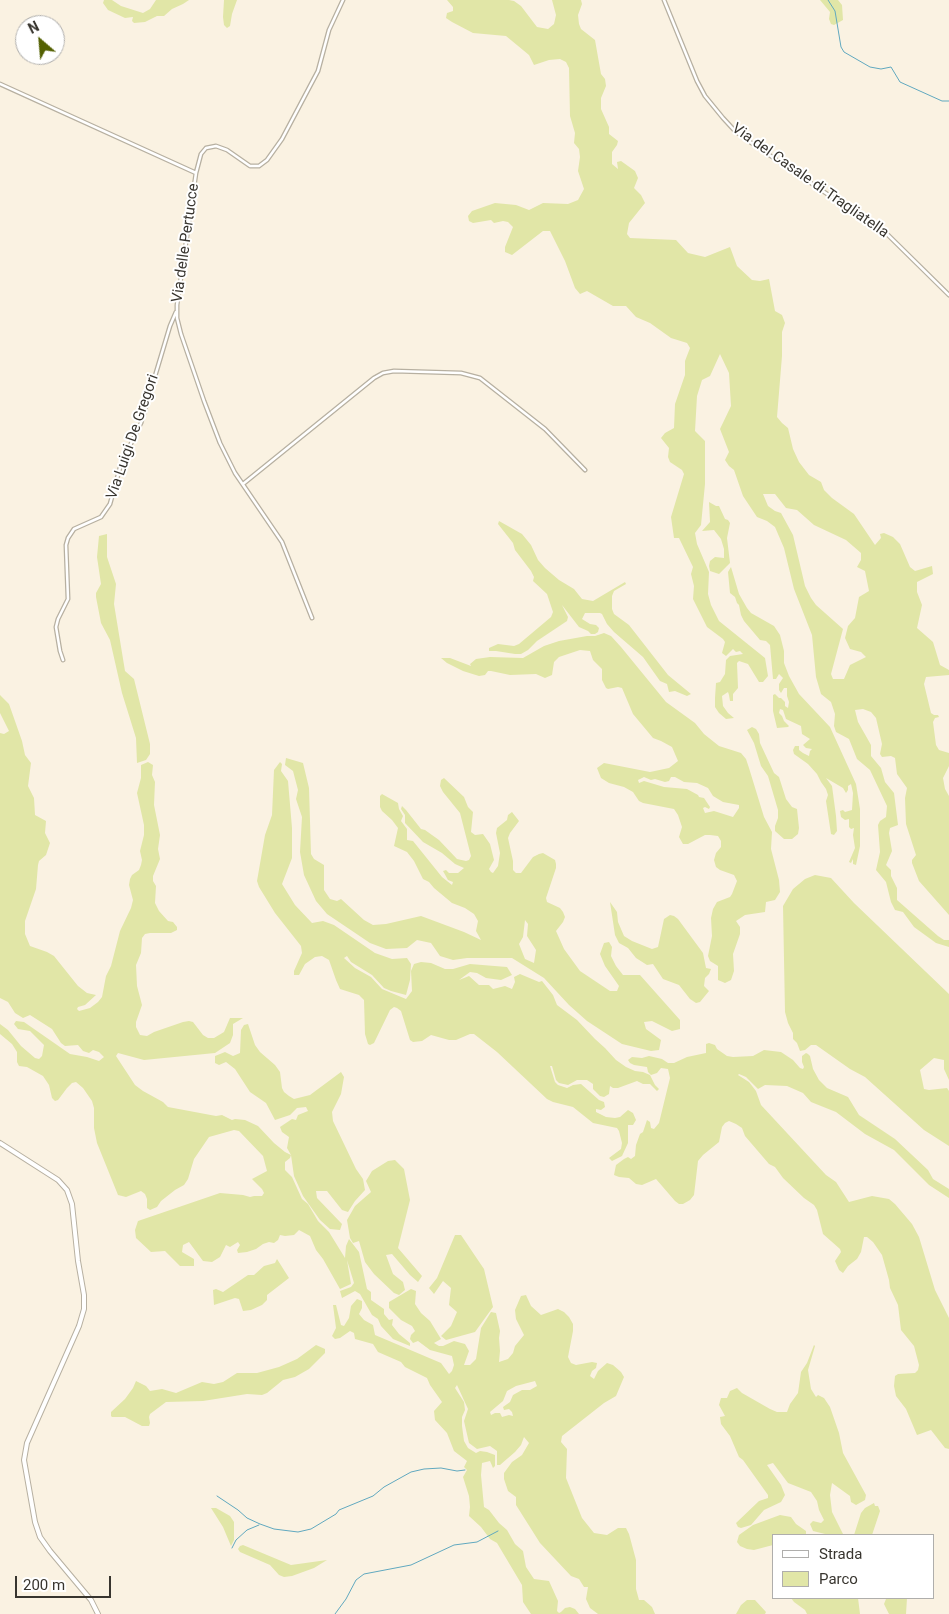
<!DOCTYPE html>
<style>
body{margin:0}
#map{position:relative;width:949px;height:1614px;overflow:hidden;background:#faf2e2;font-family:Roboto,sans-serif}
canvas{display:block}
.legend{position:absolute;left:772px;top:1534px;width:162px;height:65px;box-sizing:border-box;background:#fff;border:1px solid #afaeac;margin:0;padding:6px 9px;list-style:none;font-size:15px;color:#38352f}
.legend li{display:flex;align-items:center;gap:10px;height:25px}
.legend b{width:25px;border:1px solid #afaeac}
.north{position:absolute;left:15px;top:15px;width:50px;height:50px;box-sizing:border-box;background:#fff;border:1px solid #afaeac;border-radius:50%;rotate:333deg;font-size:14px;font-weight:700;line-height:20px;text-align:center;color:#38352f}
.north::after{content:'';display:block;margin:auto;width:18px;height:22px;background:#536001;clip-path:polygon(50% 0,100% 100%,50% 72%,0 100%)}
.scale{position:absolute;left:15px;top:1576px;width:96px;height:22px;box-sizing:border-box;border:2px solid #38352f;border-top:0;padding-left:6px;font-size:15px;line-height:18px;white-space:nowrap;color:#38352f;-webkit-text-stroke:4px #fff;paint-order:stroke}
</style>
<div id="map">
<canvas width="949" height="1614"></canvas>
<ul class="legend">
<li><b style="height:6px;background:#fff"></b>Strada</li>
<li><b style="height:14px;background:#e1e6a7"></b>Parco</li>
</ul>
<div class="north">N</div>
<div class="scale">200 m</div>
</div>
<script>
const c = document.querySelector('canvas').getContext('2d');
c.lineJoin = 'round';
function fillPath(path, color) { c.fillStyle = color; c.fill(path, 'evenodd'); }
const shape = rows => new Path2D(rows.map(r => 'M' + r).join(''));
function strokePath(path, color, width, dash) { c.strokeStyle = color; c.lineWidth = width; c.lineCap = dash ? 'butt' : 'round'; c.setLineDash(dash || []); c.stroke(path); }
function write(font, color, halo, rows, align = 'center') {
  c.font = font + ' Roboto,sans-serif'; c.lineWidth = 4; c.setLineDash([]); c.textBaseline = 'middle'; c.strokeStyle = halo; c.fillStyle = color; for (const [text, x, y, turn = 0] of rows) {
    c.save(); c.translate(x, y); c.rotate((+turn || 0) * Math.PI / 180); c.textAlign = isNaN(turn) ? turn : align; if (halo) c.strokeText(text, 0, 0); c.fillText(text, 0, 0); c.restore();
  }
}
const green = shape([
 [104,0,112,0,121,6,143,13,150,9,156,0,189,0,183,4,172,9,164,16,157,16,145,22,134,23,132,21,133,17,125,18,108,10,103,3],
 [224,0,237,0,232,14,230,26,227,28,224,25,223,17],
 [447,0,509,0,514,1,521,6,537,27,548,29,554,24,556,15,552,0,581,0,582,4,578,15,579,24,581,29,595,40,601,74,605,79,606,86,601,98,601,109,609,127,609,134,618,141,617,145,612,152,612,164,618,169,617,162,621,161,635,171,638,178,634,188,641,195,645,203,629,223,627,234,630,238,676,240,688,253,705,257,730,247,737,266,752,280,760,281,769,279,775,311,782,315,785,323,782,332,782,356,777,417,782,423,788,428,793,449,799,462,809,475,821,482,824,490,832,498,854,514,875,545,881,538,880,534,884,533,893,537,900,544,910,567,915,571,932,566,933,574,917,582,917,592,922,605,917,628,933,642,940,665,949,670,949,675,926,677,924,684,931,713,934,715,938,715,939,717,935,718,933,722,936,745,939,750,949,753,949,766,943,778,945,789,949,796,949,915,919,881,912,863,912,860,916,855,906,824,905,798,907,788,897,774,895,758,891,756,882,757,880,754,882,744,876,718,871,712,863,709,855,710,858,722,871,745,871,756,881,768,885,782,894,793,898,825,890,828,889,833,892,851,886,865,891,870,891,876,897,888,897,900,938,936,944,940,949,940,949,947,936,943,914,927,903,912,895,910,891,902,886,882,876,870,880,852,878,825,880,821,886,817,887,806,870,770,857,759,849,739,836,732,834,726,835,714,831,702,821,694,816,677,812,635,794,589,784,548,775,527,767,521,757,517,743,496,734,470,729,466,725,460,729,452,720,429,731,406,729,373,720,354,710,376,702,380,697,396,695,431,705,441,705,484,701,525,695,533,697,544,709,572,708,594,711,605,719,621,765,658,768,676,763,682,759,682,748,664,739,661,737,663,738,688,733,694,733,701,730,701,729,695,728,692,722,696,723,706,728,713,734,718,726,719,719,713,715,707,715,698,716,683,720,682,725,674,726,660,730,656,743,654,740,651,736,652,733,649,726,656,722,653,725,642,723,639,707,627,693,599,694,586,691,574,693,567,679,538,674,538,671,517,684,474,682,470,670,462,668,457,669,448,661,438,665,433,674,428,675,404,685,375,685,361,690,348,687,343,671,338,650,323,636,317,626,306,613,306,587,291,580,294,575,288,565,261,550,231,543,231,512,255,505,252,505,247,513,227,508,222,503,221,494,223,491,220,473,223,469,221,468,216,472,211,495,203,516,205,529,210,543,203,568,204,578,200,584,189,578,171,580,157,579,149,574,143,575,133,570,116,569,68,566,62,560,59,549,60,534,65,529,55,506,36,473,33,452,22,446,18,447,13,453,11,453,7],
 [763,494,775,494,786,508,797,510,814,525,846,540,861,553,861,560,857,567,865,571,869,591,859,597,855,618,848,626,845,638,850,649,861,652,866,657,850,665,844,679,833,679,831,674,843,629,816,605,811,598,805,586,793,535,781,513,775,511,768,506],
 [820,0,838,0,842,5,843,20,834,25,831,24,829,19,830,12],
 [709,502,716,506,719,506,725,519,728,520,730,523,727,538,730,563,719,574,710,571,709,566,710,561,715,557,724,558,724,549,721,539,714,530,702,531,710,522],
 [499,521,522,534,531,545,538,560,545,568,559,580,574,589,582,599,593,601,625,582,626,584,614,591,612,596,612,609,614,614,629,625,668,675,691,694,687,696,675,691,669,692,667,684,660,681,643,657,614,632,607,624,602,614,600,613,585,613,582,619,590,624,596,625,599,628,598,632,595,634,591,634,588,631,579,627,562,605,568,617,567,621,537,641,528,650,521,654,515,654,496,651,489,651,489,648,498,644,514,646,519,644,551,617,553,612,547,594,533,581,534,577,531,571,515,550,513,543,498,524],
 [107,534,107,557,116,584,114,604,125,671,134,679,150,744,150,754,146,760,137,763,136,738,122,693,110,640,101,623,96,597,96,593,101,584,97,557,99,536],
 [731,567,739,594,747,608,751,613,774,626,780,635,784,651,784,663,789,676,799,694,830,727,856,784,860,809,860,846,856,865,853,864,853,859,851,863,849,862,855,848,853,835,854,828,851,829,849,827,849,819,845,820,841,817,840,811,843,810,845,812,852,810,853,793,851,784,848,786,848,790,846,793,843,788,826,778,832,786,836,816,837,831,834,835,831,834,826,801,828,795,826,789,821,782,817,774,808,764,794,754,793,750,795,746,799,746,799,750,803,753,809,756,810,751,812,749,806,748,803,745,810,739,802,734,801,726,786,719,783,710,780,709,779,713,782,716,784,721,789,726,788,727,777,728,773,711,773,695,775,694,779,698,781,698,785,702,785,706,788,708,789,702,787,696,787,688,784,688,781,693,779,690,779,684,783,678,779,674,776,679,773,679,770,645,766,641,760,640,744,621,741,615,739,605,737,603,735,597,730,593,728,572],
 [604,633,611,636,621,647,666,702,695,723,704,734,719,746,741,753,746,759,749,768,764,817,772,832,771,849,779,880,780,892,775,900,766,902,765,912,745,915,736,921,740,927,740,934,733,954,734,971,731,980,725,983,718,980,718,966,710,961,708,956,712,936,711,918,713,909,717,902,730,897,732,894,737,881,734,875,720,870,716,867,714,860,716,853,721,847,721,841,718,836,710,835,705,835,688,844,683,844,679,837,682,827,678,815,674,809,643,803,639,801,633,792,624,787,609,783,601,778,597,768,604,763,650,772,669,768,678,761,672,747,661,741,653,738,633,714,622,688,618,687,608,689,606,688,602,680,602,669,593,660,590,651,580,650,559,657,554,662,552,675,545,678,536,674,510,675,491,671,488,671,485,675,479,676,463,671,447,663,441,658,450,658,471,666,470,664,476,659,490,657,523,658,544,646,559,641,587,636,595,636],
 [644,777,651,780,655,779,665,782,669,781,671,777,675,777,684,782,697,783,708,788,713,796,723,802,739,805,739,808,733,817,714,811,705,813,703,808,705,807,709,809,710,807,704,798,699,797,698,795,687,789,664,787,644,781,639,783,638,780],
 [0,695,9,704,22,741,25,755,31,763,28,786,34,798,35,815,46,821,45,833,50,843,46,855,39,861,38,865,36,889,25,921,25,934,30,946,47,952,54,956,78,986,87,993,96,995,85,1005,78,1007,77,1009,79,1011,90,1008,98,1002,102,997,106,976,111,966,120,931,131,908,133,900,129,885,130,879,132,875,139,870,141,865,142,860,140,851,144,835,144,825,137,793,141,778,141,765,148,762,153,765,152,775,155,782,154,805,160,835,158,849,160,859,153,876,153,881,156,886,155,903,159,911,168,921,173,922,177,927,177,930,171,933,150,933,145,934,142,938,141,953,136,965,137,986,142,1005,136,1022,136,1027,140,1035,147,1036,154,1032,183,1022,189,1021,193,1022,203,1035,208,1038,214,1038,224,1032,230,1018,243,1018,233,1024,233,1035,230,1043,215,1053,144,1060,118,1053,116,1056,135,1085,143,1091,163,1102,168,1107,216,1116,222,1115,232,1120,235,1119,245,1120,258,1126,274,1143,285,1152,291,1155,287,1148,289,1137,282,1132,280,1127,292,1119,296,1120,298,1115,308,1111,306,1107,297,1108,290,1115,275,1120,266,1103,250,1092,235,1069,226,1062,219,1065,215,1063,215,1056,225,1052,233,1056,240,1053,241,1030,244,1025,248,1024,255,1045,260,1052,275,1065,280,1072,282,1088,284,1092,289,1096,294,1099,310,1095,341,1072,344,1077,341,1094,332,1112,333,1121,356,1169,363,1179,365,1190,355,1201,348,1212,342,1210,327,1191,316,1191,317,1198,342,1224,340,1230,330,1229,320,1220,303,1196,294,1176,291,1155,290,1158,285,1162,285,1170,292,1177,302,1199,308,1204,318,1221,329,1232,345,1258,346,1246,349,1239,359,1252,367,1289,371,1292,371,1300,384,1309,384,1314,389,1320,393,1319,392,1325,399,1334,410,1343,410,1346,393,1339,381,1326,378,1319,372,1315,360,1294,355,1291,342,1298,340,1291,351,1287,354,1283,347,1260,351,1284,340,1289,323,1259,316,1250,310,1236,299,1230,294,1235,285,1236,280,1235,278,1240,274,1243,269,1242,263,1244,256,1249,247,1252,238,1253,237,1250,240,1245,238,1242,230,1247,226,1245,220,1257,212,1262,203,1261,189,1242,183,1245,182,1252,194,1259,194,1266,180,1266,165,1251,151,1252,136,1238,135,1230,138,1221,220,1193,243,1195,250,1197,254,1196,262,1196,264,1193,262,1189,252,1179,267,1171,263,1156,239,1131,234,1130,209,1137,194,1159,188,1179,184,1185,175,1190,161,1201,157,1207,150,1210,147,1208,147,1199,145,1194,141,1191,126,1197,118,1195,97,1143,94,1128,94,1108,92,1101,83,1088,76,1082,72,1083,67,1088,58,1100,55,1101,52,1098,49,1085,43,1076,27,1067,19,1066,17,1062,17,1052,12,1044,0,1034,0,1024,8,1030,21,1046,35,1058,39,1059,42,1056,44,1045,30,1031,18,1029,14,1024,16,1021,24,1022,70,1054,87,1057,99,1061,104,1057,99,1052,93,1050,89,1053,83,1051,78,1045,65,1046,61,1043,52,1029,30,1015,23,1018,15,1013,8,1002,0,998,0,733,4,734,9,731,0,713],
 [752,727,756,729,759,734,760,743,774,773,779,777,786,799,792,807,797,809,799,828,798,834,792,839,784,839,775,831,775,826,778,818,778,810,768,776,761,766,754,743,747,730],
 [286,758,303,763,309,788,311,854,314,859,324,865,324,890,330,899,337,901,341,899,364,920,373,925,386,924,421,916,464,932,481,940,476,931,478,921,474,914,465,908,452,903,434,888,429,882,423,879,414,861,407,852,394,846,398,828,392,820,382,811,380,807,380,796,382,794,398,803,399,809,403,816,401,821,407,829,407,840,413,841,442,877,452,885,453,882,448,880,443,871,446,870,449,873,458,873,464,868,455,864,442,853,423,842,405,823,405,815,401,809,402,806,406,810,421,829,425,830,439,840,457,859,466,861,469,860,471,856,460,813,443,792,440,786,441,780,444,778,464,797,468,807,473,812,471,832,475,835,483,834,490,844,494,860,489,869,491,872,493,873,498,866,500,853,496,833,497,828,507,820,508,815,512,812,519,821,510,833,508,838,513,861,513,870,516,873,521,873,533,857,539,854,543,853,555,860,556,864,556,868,546,898,547,902,560,908,563,912,565,917,563,922,556,931,564,949,580,971,610,991,617,991,619,986,605,966,600,954,604,943,609,942,612,947,611,956,616,966,623,975,640,975,680,1020,680,1029,672,1031,652,1021,644,1022,646,1029,661,1040,659,1050,651,1051,622,1044,587,1021,569,1005,544,978,512,958,467,958,453,960,440,956,431,943,417,940,407,948,386,949,370,943,327,914,316,901,304,875,300,852,302,817,296,799,298,790,293,771,285,765],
 [525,920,528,924,527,936,536,950,534,963,525,959,519,944,523,937],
 [280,762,282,764,281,771,288,781,292,828,292,858,282,884,295,905,312,923,323,921,334,925,375,953,392,959,407,958,411,964,410,980,406,995,391,991,384,988,372,975,351,962,347,956,344,958,355,968,371,977,382,989,406,999,412,991,411,971,414,964,421,962,431,963,445,969,453,969,470,964,507,967,512,975,501,980,486,978,477,973,470,972,459,980,469,976,479,985,489,985,493,989,505,986,512,989,515,982,514,977,520,974,539,982,542,981,553,995,557,1005,577,1020,595,1039,605,1048,616,1060,626,1067,635,1071,643,1072,650,1075,655,1085,659,1089,657,1091,650,1084,643,1084,637,1081,618,1088,613,1088,610,1086,609,1094,604,1097,600,1096,593,1089,593,1084,587,1080,577,1080,568,1085,559,1083,556,1080,552,1066,550,1066,555,1082,558,1085,567,1088,573,1085,581,1084,599,1100,604,1102,605,1107,601,1110,596,1109,596,1112,606,1117,615,1118,620,1117,628,1110,633,1113,636,1120,633,1125,628,1125,628,1143,622,1156,612,1161,609,1158,621,1149,622,1143,619,1131,617,1128,593,1123,573,1107,553,1102,547,1099,497,1052,474,1034,470,1034,456,1040,449,1040,431,1035,422,1041,413,1042,410,1040,401,1011,397,1008,394,1007,390,1010,374,1043,370,1045,368,1044,365,1034,364,1000,359,995,340,989,336,980,329,960,322,956,315,957,305,964,299,975,294,975,294,971,302,953,301,946,275,913,259,887,257,881,265,835,272,815,274,770],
 [815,875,831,878,854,903,949,994,949,1080,944,1069,944,1060,934,1058,920,1070,924,1089,929,1090,947,1088,949,1091,949,1146,924,1130,865,1077,850,1069,816,1045,811,1045,805,1050,800,1051,797,1043,793,1039,793,1033,788,1023,785,1012,783,906,793,889,805,879],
 [610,902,617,912,618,922,624,936,632,941,652,949,658,947,664,919,670,915,674,916,678,919,703,953,706,968,711,969,709,974,705,978,704,986,709,991,700,1002,696,1003,690,999,679,985,663,979,653,964,647,965,636,958,628,948,619,943,615,935],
 [709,1043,715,1045,717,1049,727,1056,733,1057,753,1056,764,1050,781,1052,793,1060,800,1068,803,1069,804,1067,802,1062,802,1056,806,1053,808,1054,810,1056,813,1069,819,1080,827,1088,848,1097,859,1115,895,1139,928,1170,933,1179,949,1189,949,1198,929,1185,894,1150,865,1134,836,1112,811,1102,803,1093,787,1086,765,1085,758,1089,746,1077,739,1074,738,1075,749,1082,756,1091,761,1105,826,1175,836,1182,849,1202,872,1196,889,1199,895,1204,912,1224,919,1237,935,1290,949,1318,949,1449,945,1448,931,1430,917,1435,906,1409,896,1396,894,1386,895,1376,898,1374,915,1373,918,1370,919,1365,914,1346,901,1330,898,1305,890,1288,889,1280,882,1255,873,1242,867,1237,864,1237,861,1252,857,1259,848,1266,843,1273,839,1270,835,1261,841,1252,840,1249,823,1234,817,1210,814,1205,804,1198,783,1178,775,1167,769,1164,745,1136,742,1128,736,1124,729,1121,725,1123,722,1127,719,1142,703,1155,698,1161,694,1195,690,1200,683,1204,679,1204,675,1201,656,1179,642,1185,636,1184,629,1178,619,1177,614,1175,616,1165,624,1159,628,1157,631,1159,635,1156,636,1145,640,1134,643,1132,647,1120,650,1122,651,1128,654,1129,659,1123,670,1078,668,1069,661,1068,657,1073,651,1075,648,1072,647,1067,634,1065,630,1063,628,1060,632,1057,642,1058,649,1056,662,1059,668,1063,674,1063,687,1057,706,1053,706,1044],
 [395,1160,404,1169,410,1200,398,1248,422,1276,418,1282,410,1275,392,1254,386,1255,393,1274,403,1282,405,1290,399,1295,394,1293,374,1274,365,1262,359,1241,353,1243,350,1238,347,1220,355,1206,371,1192,366,1181,372,1171,388,1161],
 [455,1235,461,1235,484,1269,493,1307,475,1332,446,1340,441,1336,451,1326,457,1312,449,1305,451,1288,443,1281,434,1294,429,1288,437,1278],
 [277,1259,289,1278,267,1295,267,1300,262,1305,251,1310,243,1311,239,1299,235,1298,214,1305,213,1290,216,1289,223,1292,248,1275,254,1275,264,1266,275,1263],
 [411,1289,416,1291,415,1304,421,1313,430,1321,441,1339,434,1343,439,1346,443,1346,454,1341,465,1344,469,1351,464,1365,470,1365,476,1359,481,1328,491,1312,496,1313,500,1331,499,1338,500,1351,499,1362,508,1359,513,1353,515,1346,524,1335,516,1319,515,1310,521,1296,526,1295,531,1306,541,1315,558,1309,564,1312,569,1317,573,1324,573,1331,568,1357,571,1363,576,1365,592,1362,597,1363,596,1368,592,1371,590,1376,594,1379,598,1371,607,1363,613,1365,621,1372,624,1377,616,1396,604,1403,562,1436,561,1442,567,1449,566,1478,582,1518,594,1533,607,1535,618,1528,626,1528,629,1534,636,1560,636,1589,639,1600,644,1600,652,1607,655,1614,598,1614,590,1608,586,1599,588,1587,584,1587,579,1579,571,1576,540,1543,516,1505,516,1497,508,1491,504,1479,504,1473,512,1462,522,1455,529,1443,524,1437,521,1445,515,1452,500,1465,497,1465,497,1451,490,1446,477,1449,469,1443,464,1421,468,1409,457,1385,455,1388,464,1402,465,1410,462,1417,462,1426,464,1441,468,1448,476,1453,480,1451,487,1452,495,1455,495,1466,493,1468,490,1461,482,1463,481,1475,484,1507,489,1510,499,1523,507,1530,515,1544,523,1551,526,1567,534,1579,549,1581,558,1601,557,1611,559,1613,561,1612,565,1608,570,1607,575,1609,579,1614,531,1614,523,1602,522,1585,497,1543,490,1539,481,1527,469,1516,470,1507,469,1496,463,1477,467,1470,464,1467,467,1461,454,1451,447,1433,435,1420,434,1411,442,1402,430,1385,427,1378,405,1367,401,1362,378,1352,373,1344,355,1339,354,1333,350,1331,340,1338,335,1339,332,1336,336,1328,333,1305,336,1305,341,1325,344,1326,349,1318,351,1306,357,1299,362,1301,362,1308,359,1314,364,1320,373,1325,375,1335,441,1363,449,1374,452,1371,454,1365,452,1356,430,1350,418,1341,413,1343,410,1339,411,1335,415,1331,412,1326,401,1320,389,1308,389,1302],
 [535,1381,537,1386,530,1390,522,1390,513,1395,510,1402,503,1407,504,1410,509,1409,512,1412,513,1416,509,1415,502,1417,500,1413,495,1413,491,1415,490,1412,503,1401,507,1391,516,1386],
 [316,1345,325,1349,325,1353,309,1369,295,1377,283,1380,267,1393,262,1395,247,1394,203,1401,166,1402,150,1414,149,1417,150,1423,149,1426,142,1426,125,1417,112,1417,111,1416,111,1412,125,1399,133,1388,136,1381,146,1386,150,1391,162,1389,176,1393,202,1382,214,1384,223,1382,237,1373,257,1373,279,1367,297,1359],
 [814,1345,815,1346,808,1370,811,1389,816,1397,818,1395,824,1398,830,1407,839,1433,843,1453,866,1495,865,1500,856,1505,851,1502,850,1496,832,1483,830,1495,832,1512,843,1534,829,1535,813,1531,810,1524,813,1521,821,1523,824,1520,819,1510,817,1501,811,1492,788,1483,773,1463,767,1465,781,1485,785,1495,781,1502,764,1510,751,1525,741,1528,738,1527,736,1523,759,1501,768,1498,768,1495,743,1460,739,1457,730,1436,721,1424,720,1417,725,1416,719,1405,721,1398,727,1398,730,1391,737,1388,742,1393,770,1409,777,1412,787,1412,790,1404,798,1393,801,1372,807,1363],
 [874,1503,875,1506,878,1506,880,1511,872,1535,854,1535,861,1513,865,1508],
 [216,1508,230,1516,234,1522,234,1540,231,1546,223,1527,211,1508],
 [780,1515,791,1517,796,1524,806,1531,806,1535,773,1535,773,1545,754,1550,747,1549,740,1546,737,1542,739,1535,753,1525],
 [243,1545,291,1565,327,1560,314,1568,292,1576,284,1577,279,1575,270,1565,240,1552,238,1549,240,1546],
 [791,1598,858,1598,860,1614,807,1614,805,1610,794,1602],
 [885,1598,907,1598,906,1614,889,1614,884,1604,886,1599],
 [747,1600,755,1600,766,1612,765,1614,736,1614,741,1605]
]);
const stream = shape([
 [828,0,835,11,841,47,844,52,870,67,881,69,891,67,900,82,942,101,949,101],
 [217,1496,238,1510,247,1518,260,1524,274,1529,298,1532,311,1529,336,1514,339,1510,373,1496,384,1487,411,1472,424,1469,441,1468,457,1471,465,1470],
 [232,1548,236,1540,247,1530,259,1525],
 [335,1614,346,1599,356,1580,364,1574,411,1565,454,1545,477,1542,498,1531]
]);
const street = shape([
 [664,0,697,81,705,96,723,118,735,131,750,142,888,235,949,295],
 [0,84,196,173],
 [243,484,374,378,383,373,394,371,461,373,480,378,545,429,585,470],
 [312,618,282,542,235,473,220,443,204,401,181,334,177,318,177,305,196,173,201,154,206,148,216,146,227,150,250,166,259,166,267,160,282,139,318,71,329,30,343,0],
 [63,660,60,651,56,627,58,619,68,599,66,545,68,538,74,529,101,517,110,504,121,464,141,423,170,326,176,312]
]);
const secondary = shape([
 [0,1143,58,1180,67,1190,72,1204,78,1261,84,1295,84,1309,79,1326,27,1443,24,1460,35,1522,40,1537,50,1551,91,1600,98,1614]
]);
const streetNames = [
 ["Via del Casale di Tragliatella",810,181,35],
 ["Via delle Pertucce",186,243,-82],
 ["Via Luigi De Gregori",133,437,-71]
];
fillPath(green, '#e1e6a7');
strokePath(stream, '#60a8bf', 1);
strokePath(street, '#b7b0a1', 5);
strokePath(secondary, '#b7b0a1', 6);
strokePath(street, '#fff', 2.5);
strokePath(secondary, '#fff', 4);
write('15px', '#38352f', '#fff', streetNames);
</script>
